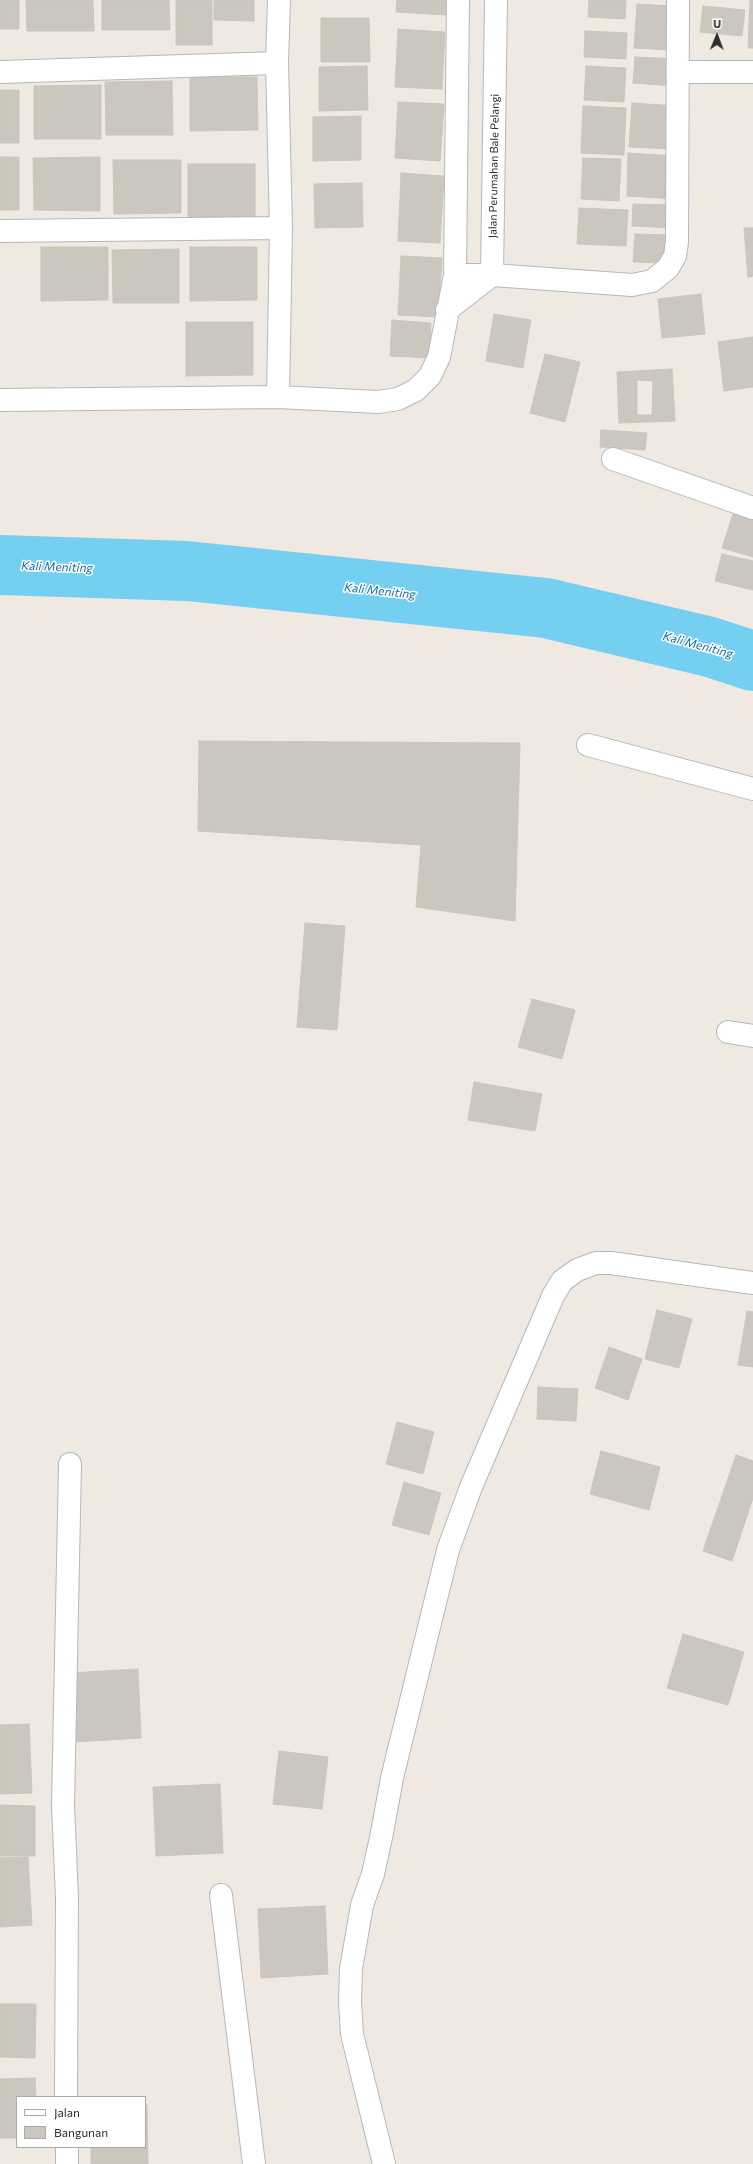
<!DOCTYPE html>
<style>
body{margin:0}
#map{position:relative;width:753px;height:2164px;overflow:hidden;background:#efe9e1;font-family:Commissioner,sans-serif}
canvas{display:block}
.legend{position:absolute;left:16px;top:2096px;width:130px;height:52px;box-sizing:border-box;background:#fff;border:1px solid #ababab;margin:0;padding:5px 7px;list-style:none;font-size:12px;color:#2e2e2e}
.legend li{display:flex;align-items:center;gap:8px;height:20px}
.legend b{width:20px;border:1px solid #ababab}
.north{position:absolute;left:697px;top:16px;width:40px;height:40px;-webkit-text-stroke:3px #fff;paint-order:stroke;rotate:1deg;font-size:11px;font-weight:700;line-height:16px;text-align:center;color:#2e2e2e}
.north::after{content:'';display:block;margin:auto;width:14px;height:18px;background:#2e2e2e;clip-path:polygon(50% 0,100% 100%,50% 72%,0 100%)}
</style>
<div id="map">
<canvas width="753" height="2164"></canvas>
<ul class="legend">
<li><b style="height:5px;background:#fff"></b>Jalan</li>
<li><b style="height:11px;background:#cbc7bf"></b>Bangunan</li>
</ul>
<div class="north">U</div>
</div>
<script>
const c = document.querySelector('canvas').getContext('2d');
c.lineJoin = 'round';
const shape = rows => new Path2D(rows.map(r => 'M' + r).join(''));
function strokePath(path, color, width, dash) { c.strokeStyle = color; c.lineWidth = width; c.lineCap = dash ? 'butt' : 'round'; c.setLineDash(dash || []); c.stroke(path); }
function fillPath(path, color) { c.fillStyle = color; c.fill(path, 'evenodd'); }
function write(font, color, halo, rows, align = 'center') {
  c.font = font + ' Commissioner,sans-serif'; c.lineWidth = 3; c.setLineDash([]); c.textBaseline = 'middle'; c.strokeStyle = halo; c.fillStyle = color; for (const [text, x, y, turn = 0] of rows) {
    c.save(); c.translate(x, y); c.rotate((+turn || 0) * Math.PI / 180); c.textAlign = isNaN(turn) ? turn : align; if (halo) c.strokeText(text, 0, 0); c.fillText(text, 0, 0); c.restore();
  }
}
const river = shape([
 [0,565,187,571,546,608,710,647,753,661]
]);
const building = shape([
 [0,0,19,0,19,29,0,29,0,0],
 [26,0,93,0,94,31,27,31,26,0],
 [102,0,169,0,170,30,102,30,102,0],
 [176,0,212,0,212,45,176,45,176,0],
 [214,0,254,0,254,21,214,20,214,0],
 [397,0,448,0,447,15,396,12,397,0],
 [589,0,626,0,625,19,588,17,589,0],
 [750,0,753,0,753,48,748,48,750,0],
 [637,4,672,6,669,50,634,48,637,4],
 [703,6,745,10,742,36,700,32,703,6],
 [321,18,369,18,370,62,321,62,321,18],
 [398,29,445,32,442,89,395,87,398,29],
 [585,31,627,33,626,59,584,57,585,31],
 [635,57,676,59,674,86,633,83,635,57],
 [367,66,368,110,319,111,319,67,367,66],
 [586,66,626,68,624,102,584,100,586,66],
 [190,77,257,77,258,130,190,131,190,77],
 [172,81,173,135,106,135,105,82,172,81],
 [101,85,101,139,34,139,34,86,101,85],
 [0,90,19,90,19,143,0,143,0,90],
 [398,102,444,104,440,161,395,158,398,102],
 [632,103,676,106,673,149,629,147,632,103],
 [583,106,626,108,624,155,581,153,583,106],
 [361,116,361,160,313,161,313,117,361,116],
 [628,153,676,156,674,199,627,196,628,153],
 [0,157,19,157,19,210,0,210,0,157],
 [100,157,100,211,34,210,33,158,100,157],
 [583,158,621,159,619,201,581,199,583,158],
 [113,160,181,160,181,213,114,214,113,160],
 [188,164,255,164,255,217,188,217,188,164],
 [401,173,444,176,440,243,398,241,401,173],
 [362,183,363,227,315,228,314,184,362,183],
 [633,204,674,205,673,228,632,226,633,204],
 [579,208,628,210,626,246,577,244,579,208],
 [744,228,753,228,753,276,748,277,744,228],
 [635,234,670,235,668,263,633,262,635,234],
 [41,247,108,247,108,300,41,301,41,247],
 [190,247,257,247,257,300,190,301,190,247],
 [179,249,179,303,113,303,112,250,179,249],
 [401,256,442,258,438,317,398,315,401,256],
 [701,294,705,334,662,338,658,299,701,294],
 [494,314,531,320,523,368,486,361,494,314],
 [392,320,431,323,429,358,390,356,392,320],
 [186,322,253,322,253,375,186,376,186,322],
 [753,337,753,387,724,391,718,342,753,337],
 [545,354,580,362,565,422,530,413,545,354],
 [672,369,675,421,619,423,617,372,672,369],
 [637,380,653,381,652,415,637,415,637,380],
 [601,430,647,433,645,450,600,447,601,430],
 [734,511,753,516,753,557,722,548,734,511],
 [722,554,753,561,753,590,715,581,722,554],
 [199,741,520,743,515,921,416,907,421,845,198,831,199,741],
 [305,923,345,926,337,1030,297,1027,305,923],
 [532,999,575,1010,562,1059,518,1047,532,999],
 [474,1082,542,1094,535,1131,468,1120,474,1082],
 [657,1310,692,1319,679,1368,645,1359,657,1310],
 [747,1311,753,1312,753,1367,738,1365,747,1311],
 [609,1347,642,1359,628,1400,595,1388,609,1347],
 [538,1387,578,1389,576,1421,537,1419,538,1387],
 [397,1422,434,1432,423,1474,386,1464,397,1422],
 [601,1451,660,1467,649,1510,590,1494,601,1451],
 [736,1455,753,1461,753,1498,732,1561,703,1551,736,1455],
 [404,1482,441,1493,429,1535,392,1525,404,1482],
 [683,1634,744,1652,728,1705,667,1688,683,1634],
 [138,1669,141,1738,74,1742,70,1673,138,1669],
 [29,1724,32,1793,0,1794,0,1725,29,1724],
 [279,1751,328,1757,322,1809,273,1804,279,1751],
 [220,1784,223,1853,156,1856,153,1787,220,1784],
 [0,1805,35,1806,35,1856,0,1856,0,1805],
 [28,1857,32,1925,0,1927,0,1858,28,1857],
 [325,1906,328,1974,261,1978,258,1909,325,1906],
 [0,2004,36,2004,35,2058,0,2057,0,2004],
 [35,2078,36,2097,17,2097,17,2138,0,2138,0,2079,35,2078],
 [147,2105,148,2164,91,2164,91,2147,145,2147,145,2106,147,2105]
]);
const minor = shape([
 [0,72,277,63],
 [678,72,753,72],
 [0,231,281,228],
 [455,275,492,275,632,285,652,281,668,268,675,256,677,242,678,0],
 [447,310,492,275,496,0],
 [278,397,281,228,277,63,279,0],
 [0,400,278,397,378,402,398,399,416,390,430,376,439,357,455,275,458,0],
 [613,459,753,508],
 [588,745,753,789],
 [728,1032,753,1036],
 [221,1895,254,2164],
 [66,2097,67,1898,63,1805,70,1464],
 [67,2147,67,2164],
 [384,2164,352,2034,350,2002,351,1969,362,1905,373,1874,382,1833,392,1778,448,1550,471,1487,553,1296,562,1281,577,1270,596,1263,611,1263,753,1283]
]);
const streetNames = [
 ["Jalan Perumahan Bale Pelangi",494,166,-89]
];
const waterNames = [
 ["Kali Meniting",57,567,2],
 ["Kali Meniting",380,591,6],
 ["Kali Meniting",698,645,15]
];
strokePath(river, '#75cff0', 60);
fillPath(building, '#cbc7bf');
strokePath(building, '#cbc5ba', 1);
strokePath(minor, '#b4b7c1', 24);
strokePath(minor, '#fff', 22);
write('11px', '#2e2e2e', '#fff', streetNames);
write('italic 12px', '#0d6fa3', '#fff', waterNames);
</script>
